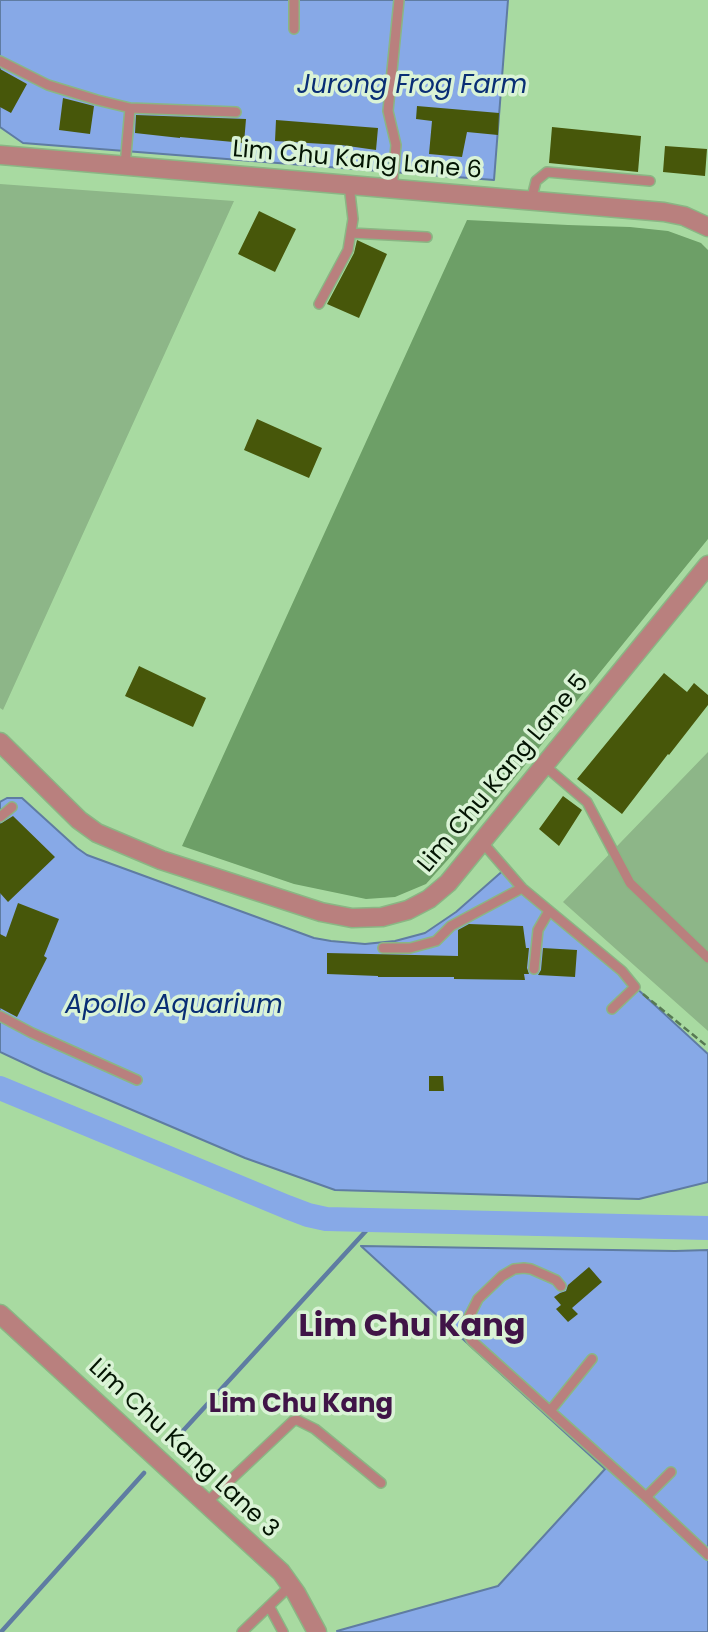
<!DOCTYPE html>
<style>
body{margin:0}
canvas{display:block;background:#a8daa1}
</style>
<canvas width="708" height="1632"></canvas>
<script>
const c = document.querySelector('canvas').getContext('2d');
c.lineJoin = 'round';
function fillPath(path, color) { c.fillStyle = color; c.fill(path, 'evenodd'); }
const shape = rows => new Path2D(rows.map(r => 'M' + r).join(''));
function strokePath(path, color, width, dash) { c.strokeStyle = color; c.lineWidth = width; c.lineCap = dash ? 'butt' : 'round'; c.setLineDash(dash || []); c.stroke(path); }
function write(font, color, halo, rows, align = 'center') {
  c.font = font + ' Poppins,sans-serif'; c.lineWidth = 7; c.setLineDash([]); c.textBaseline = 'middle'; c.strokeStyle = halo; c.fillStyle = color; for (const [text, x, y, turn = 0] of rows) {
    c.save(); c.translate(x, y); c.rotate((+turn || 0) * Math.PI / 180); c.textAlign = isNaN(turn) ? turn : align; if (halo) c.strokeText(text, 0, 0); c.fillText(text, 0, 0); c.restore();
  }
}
const green = shape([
 [0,184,234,201,3,710,0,708],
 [708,752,708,1031,563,902]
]);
const forest = shape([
 [467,220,568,225,630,227,668,231,701,243,708,250,708,539,453,854,426,884,395,897,366,899,294,884,182,846]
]);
const water = shape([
 [0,0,508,0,494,180,23,143,0,127,0,0],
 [7,798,22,798,77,848,87,855,314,938,331,941,365,944,395,941,425,933,456,912,506,868,708,1054,708,1182,639,1199,335,1190,245,1158,43,1072,0,1052,0,802,7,798],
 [361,1246,675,1251,708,1250,708,1632,338,1632,337,1631,498,1586,605,1469,361,1246]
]);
const stream = shape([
 [170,1445,375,1221],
 [1,1632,144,1473]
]);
const river = shape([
 [0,1088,287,1207,308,1215,326,1219,708,1228]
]);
const building = shape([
 [0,69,27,84,11,113,0,107],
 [63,98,94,106,90,134,59,130],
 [417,106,499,113,498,135,467,132,462,157,429,154,432,121,416,119],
 [136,115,246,119,244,143,180,137,180,138,135,133],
 [276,120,378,128,376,150,341,145,275,141],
 [552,127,641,136,638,172,549,163],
 [665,146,707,149,705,176,663,172],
 [259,211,296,229,275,272,238,254],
 [357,240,387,254,359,318,327,304,354,253],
 [257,419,322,448,309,478,244,450],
 [139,666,206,698,193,727,125,696],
 [664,673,687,692,694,683,708,695,708,705,669,755,668,754,622,814,577,779],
 [563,796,582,810,559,846,539,829],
 [13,816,55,857,8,902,0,893,0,824],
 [18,903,59,919,44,956,47,958,17,1017,0,1008,0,934,6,937],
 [469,924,523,926,526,948,529,948,527,968,529,974,524,974,525,980,454,979,454,977,378,977,378,976,327,974,327,953,458,956,458,930],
 [543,948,577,950,575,977,538,975,541,970],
 [429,1076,443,1076,444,1091,429,1091],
 [589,1267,602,1282,572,1308,578,1314,568,1322,556,1309,561,1305,554,1297,560,1293,566,1291,568,1285]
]);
const path = shape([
 [643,994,708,1047]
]);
const service = shape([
 [294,29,294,0],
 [0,61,48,85,97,100,130,108,236,112],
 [125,166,130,108],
 [392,189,396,145,388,111,399,0],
 [531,201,536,181,547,172,650,181],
 [351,233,427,237],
 [319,304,348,250,353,219,349,185],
 [545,766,587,802,630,883,708,958],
 [0,817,12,807],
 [483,843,522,888,622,971,635,987,612,1009],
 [383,948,410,948,436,941,451,926,522,888],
 [534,969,538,930,549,911],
 [0,1016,32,1033,137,1080],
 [561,1286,556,1280,531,1269,524,1268,514,1269,502,1276,478,1299,467,1321,466,1331,472,1341,646,1497,708,1555],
 [550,1411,592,1359],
 [646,1497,671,1472],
 [206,1503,293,1421,297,1420,315,1429,381,1483],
 [269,1606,283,1632],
 [242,1632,291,1585]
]);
const minor = shape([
 [0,155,664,212,684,216,708,227],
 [0,742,79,820,97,833,161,860,321,912,352,918,382,917,408,910,429,899,448,883,708,565],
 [0,1314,281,1572,296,1593,317,1632]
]);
const streetNames = [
 ["Lim Chu Kang Lane 6",357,161,5],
 ["Lim Chu Kang Lane 5",504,774,-50],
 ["Lim Chu Kang Lane 3",183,1449,43]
];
const waterNames = [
 ["Jurong Frog Farm",412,86],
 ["Apollo Aquarium",174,1006]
];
const neighbourhoodNames = [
 ["Lim Chu Kang",301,1405]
];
const districtNames = [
 ["Lim Chu Kang",412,1328]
];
fillPath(green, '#8db688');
fillPath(forest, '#6d9f67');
fillPath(water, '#87a9e7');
strokePath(water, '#5f7ca2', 2);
strokePath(stream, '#5f7ca2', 4.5);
strokePath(river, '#87a9e7', 24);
fillPath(building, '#47570a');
strokePath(service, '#8ab684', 12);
strokePath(minor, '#8ab684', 21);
strokePath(path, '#577953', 2.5, [7, 3.5]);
strokePath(service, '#b9807e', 9);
strokePath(minor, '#b9807e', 18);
write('24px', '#031402', '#daf3d6', streetNames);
write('italic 26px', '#092e75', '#daf3d6', waterNames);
write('bold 26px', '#401447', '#daf3d6', neighbourhoodNames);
write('bold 32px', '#401447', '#daf3d6', districtNames);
</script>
